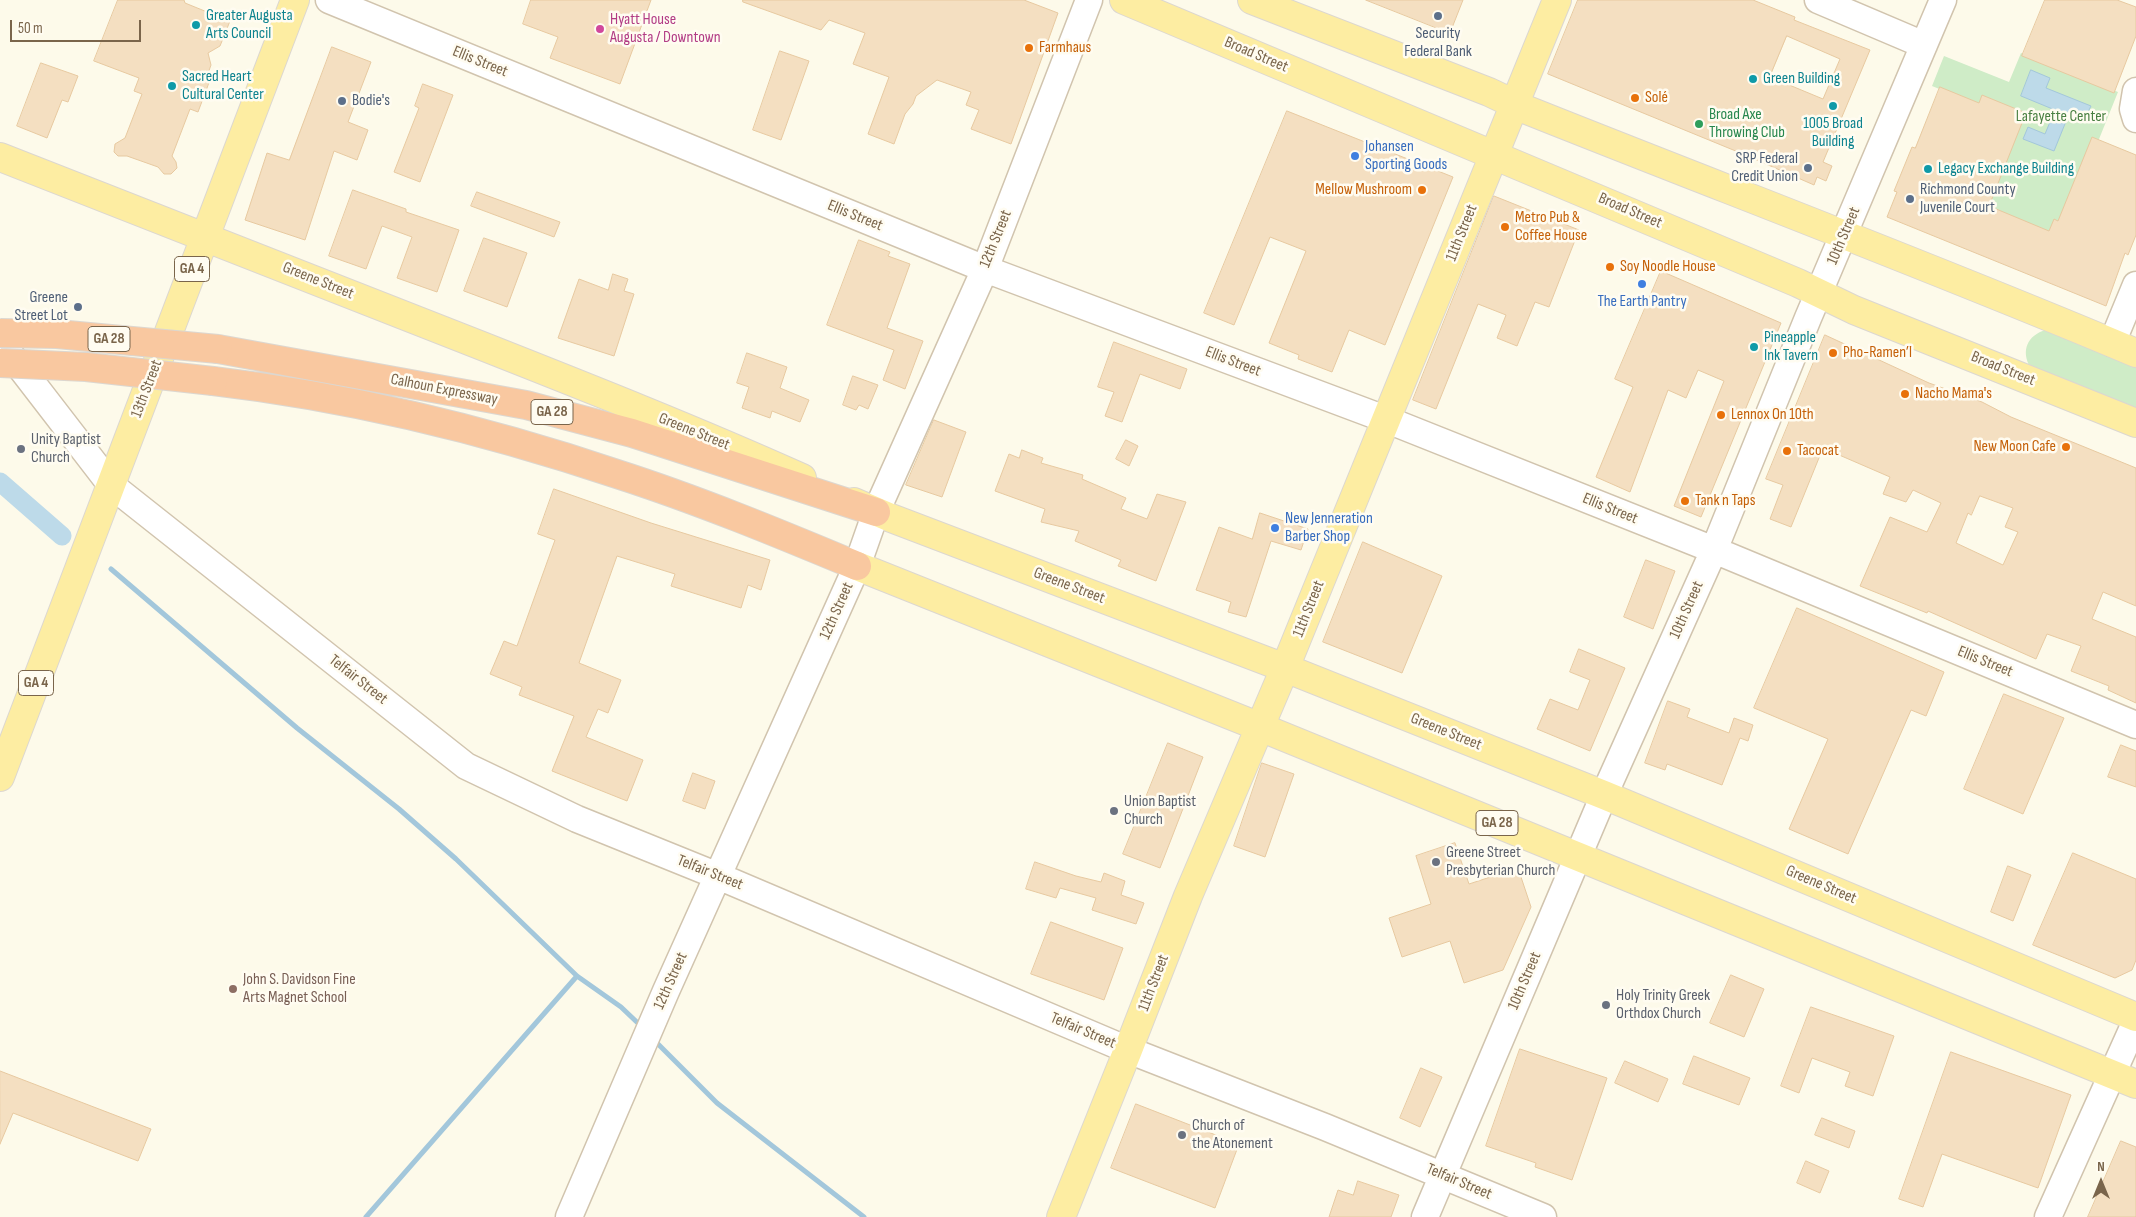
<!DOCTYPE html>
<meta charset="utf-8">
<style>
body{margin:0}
#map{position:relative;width:2136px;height:1217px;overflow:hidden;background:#fdfaea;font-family:"Sofia Sans Condensed",sans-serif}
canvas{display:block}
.north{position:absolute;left:2076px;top:1157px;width:50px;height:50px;-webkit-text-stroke:4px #fffcf1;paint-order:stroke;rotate:0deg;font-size:14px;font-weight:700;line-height:20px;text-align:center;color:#7a654b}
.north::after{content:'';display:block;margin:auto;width:18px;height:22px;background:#7a654b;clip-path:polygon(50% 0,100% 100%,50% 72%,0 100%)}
.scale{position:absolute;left:10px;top:20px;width:131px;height:22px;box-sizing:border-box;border:2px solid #7a654b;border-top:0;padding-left:6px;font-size:15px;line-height:18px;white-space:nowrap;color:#7a654b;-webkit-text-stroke:4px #fffcf1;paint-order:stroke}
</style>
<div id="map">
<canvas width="2136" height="1217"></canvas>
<div class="north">N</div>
<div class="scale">50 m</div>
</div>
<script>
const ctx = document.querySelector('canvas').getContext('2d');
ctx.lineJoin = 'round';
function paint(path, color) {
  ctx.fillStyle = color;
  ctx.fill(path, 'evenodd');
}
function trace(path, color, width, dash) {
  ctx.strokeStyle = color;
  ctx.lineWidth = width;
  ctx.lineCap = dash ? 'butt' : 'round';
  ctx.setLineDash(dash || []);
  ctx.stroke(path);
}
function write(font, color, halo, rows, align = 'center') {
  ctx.font = font + ' "Sofia Sans Condensed",sans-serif';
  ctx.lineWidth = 5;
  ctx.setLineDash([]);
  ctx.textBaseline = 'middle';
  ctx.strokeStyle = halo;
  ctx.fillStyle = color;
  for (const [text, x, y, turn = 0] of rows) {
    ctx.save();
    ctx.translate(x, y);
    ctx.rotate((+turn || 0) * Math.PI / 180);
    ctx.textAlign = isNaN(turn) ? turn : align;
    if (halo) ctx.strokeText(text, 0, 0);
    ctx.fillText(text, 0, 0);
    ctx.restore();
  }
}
paint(new Path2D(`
 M2021 53 2118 92 2043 278 1979 216 2018 121 1932 86 1944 56 2009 82Z
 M2046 330 2136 365V414L2030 367C2021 351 2027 335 2046 330Z`), '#cfecc7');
const water = new Path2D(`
 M2031 70 2050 78 2046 88 2091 106 2087 114 2071 109 2054 151 2023 139 2028 127 2045 134 2055 110 2021 96Z`);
paint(water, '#bddae9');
trace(water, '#a3c7db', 1);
trace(new Path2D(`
 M111 569 297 728 399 809 456 859 577 976 621 1007 642 1027
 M653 1039 717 1103 864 1217
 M366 1217 577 976`), '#a3c7db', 5);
trace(new Path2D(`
 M0 482 62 536`), '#bddae9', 19);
const building = new Path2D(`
 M118 0H184L185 3 217 16 222 13 228 15 230 21 220 46 208 53 211 65 206 79 210 80 198 112 190 109 172 156 176 162 177 168 171 174H164L158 167 127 156H118L114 152 115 144 125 138 142 94 134 91 139 78 94 61Z
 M531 0H651L620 84 550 58 558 37 523 24Z
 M743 0H1024L1058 13 1011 144 971 129 979 110 966 105 971 92 937 80 916 96 913 104 905 114 894 144 868 134 889 77 853 64 865 33 829 20 821 30 743 2Z
 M1366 0H1463L1450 33Z
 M1578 0H1753L1795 17 1794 20 1870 50 1823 162 1832 166 1826 181 1817 177 1814 185 1743 154 1548 74ZM1787 36 1840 59 1823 99 1770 77Z
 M2045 0H2117L2136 7V36L2114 93 2022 56Z
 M332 47 371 62 348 122 368 130 357 160 334 151 305 240 245 220 267 153 289 160Z
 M780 51 809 61 781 140 753 130Z
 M41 63 78 76 68 102 62 100 47 138 17 126Z
 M423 84 453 95 420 182 394 172 419 108 415 106Z
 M1940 87 1979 103 1982 95 2026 113 1989 206 2049 231 2054 219 2058 221 2092 137 2136 155V235L2128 255 2125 253 2106 306 1887 217 1897 192 1894 191 1912 147 1915 148Z
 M1287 111 1453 177 1385 345 1349 330 1332 372 1298 359 1299 355 1269 343 1306 251 1270 237 1234 325 1204 313Z
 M353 190 406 209V212L459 230 437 292 397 278 412 237 382 226 366 269 329 256Z
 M477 192 560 222 554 237 471 206Z
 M1494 196 1579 230 1549 307 1535 302 1517 346 1497 338 1506 315 1478 304 1436 409 1413 400Z
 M484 238 527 253 507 307 464 291Z
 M859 240 890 252 888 256 910 264 887 328 923 341 905 389 883 380 894 350 827 325Z
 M1661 271 1781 323 1701 517 1674 506 1724 381 1698 370 1686 398 1668 390 1630 492 1596 477 1633 387 1615 379Z
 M613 274 628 279 624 291 634 294 614 356 558 338 579 279 608 290Z
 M1825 335 1929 383 1982 402 2011 417 2136 468V606L2103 592 2092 619 2136 637V703L2108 690 2109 686 2071 671 2081 646 2047 634 2036 659 1928 611 1927 613 1860 586 1890 517 1927 532 1941 503 1913 490 1906 502 1883 494 1890 477 1823 448 1791 527 1770 519 1783 485 1766 479ZM1980 496 2013 508 2005 527 2018 532 2003 565 1956 543 1968 513 1971 515Z
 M1114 342 1187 369 1180 389 1140 374 1122 422 1105 416 1114 392 1098 387Z
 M747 353 787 367 780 388 809 400 800 422 772 411 770 418 742 408 749 387 737 383Z
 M853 376 878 385 868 409 859 405 856 410 843 405Z
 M934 420 966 432 942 497 906 485Z
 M1126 440 1138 446 1129 466 1116 459Z
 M1022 450 1043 458 1041 463 1083 475 1082 479 1126 498 1121 509 1147 519 1157 494 1186 502 1156 581 1118 566 1121 560 1075 541 1079 531 1041 522 1045 509 995 491 1009 454 1019 458Z
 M554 489 651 523 770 560 761 590 748 585 741 608 671 586 675 574 617 556 579 663 621 680 608 713 598 709 586 737 643 760 627 801 552 771 574 716 519 695 522 687 490 674 504 641 517 646 555 540 538 534Z
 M1260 513 1308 529 1301 550 1271 541 1246 617 1228 612 1231 602 1196 590 1219 527 1252 539Z
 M1363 542 1442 576 1402 673 1323 642Z
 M1646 560 1675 571 1653 629 1624 617Z
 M1797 608 1944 672 1926 716 1911 710 1848 854 1789 829 1828 739 1754 708Z
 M1579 649 1625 668 1590 751 1537 729 1550 699 1578 710 1590 680 1570 672Z
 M2004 694 2064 718 2023 814 1964 789Z
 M1668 701 1690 709 1687 717 1729 733 1734 718 1753 725 1748 741 1740 738 1722 785 1667 764 1665 770 1645 763Z
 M1168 743 1203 757 1160 868 1123 854Z
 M2121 745 2136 751V787L2108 777Z
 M1262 763 1294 774 1265 857 1234 846Z
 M693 773 715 781 705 809 683 801Z
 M1455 843 1469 884 1518 868 1531 907 1503 970 1464 983 1450 941 1402 957 1389 918 1431 904 1416 856Z
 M2073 853 2136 879V960L2132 970 2115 978 2033 945Z
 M1035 862 1076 876 1101 882 1104 873 1125 881 1121 895 1144 903 1136 924 1092 910 1096 898 1060 888 1056 898 1026 889Z
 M2008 866 2031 875 2013 921 1991 912Z
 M1051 922 1123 948 1104 1000 1031 974Z
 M1731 975 1764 989 1744 1037 1710 1023Z
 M1811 1007 1894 1036 1873 1096 1845 1086 1850 1072 1812 1058 1799 1093 1781 1086Z
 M1520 1049 1607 1078 1572 1180 1535 1167 1536 1163 1486 1146Z
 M1951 1052 2071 1095 2038 1188 1942 1154 1923 1207 1899 1199Z
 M1694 1056 1750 1078 1739 1105 1683 1084Z
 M1625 1061 1668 1079 1658 1102 1615 1083Z
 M1421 1068 1442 1077 1420 1127 1400 1118Z
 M0 1071 151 1129 138 1161 13 1113 0 1144Z
 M1136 1104 1239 1144 1215 1208 1111 1168Z
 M1822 1118 1855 1131 1849 1148 1815 1135Z
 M2121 1141 2136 1147V1217H2088Z
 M1806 1161 1829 1171 1820 1193 1797 1183Z
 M1358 1181 1399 1195 1391 1217H1329L1338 1190 1353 1195Z`);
paint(building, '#f4dfc1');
trace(building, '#e7c9a0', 1);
const minor = new Path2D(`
 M329 0 985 269 1385 419 1714 550 2136 725
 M1818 0 1924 45
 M2136 91 2133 109 2136 119
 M0 341 111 485 466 766 577 819 718 876 1128 1050 1325 1127 1543 1217
 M2112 343 2136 285
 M569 1217 666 991 857 566 876 512 985 269 1089 0
 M1425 1217 1604 795 1714 550 1808 318 1943 0
 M2048 1217 2136 1021`);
const major = new Path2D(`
 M1124 0 1798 283 1854 310 2136 423
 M1252 0 1489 92 1527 110C1730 191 1935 268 2136 353
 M0 157C159 219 318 281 477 344 586 387 695 430 802 478
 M854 502 891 518 1285 668 1604 795 2136 1017
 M857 566 1260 727 2136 1084
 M0 777 295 0
 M1061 1217 1128 1050 1188 896 1285 668 1557 0`);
const highway = new Path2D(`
 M218 349 526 405 632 433 876 512
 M213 381C351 397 486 430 617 474 698 500 778 533 857 566`);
trace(minor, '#d1c4ae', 29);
trace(major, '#dcd7d0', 30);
trace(highway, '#dcd7d0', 30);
trace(minor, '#fff', 26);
trace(major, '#fdeda2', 28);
trace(highway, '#f9c8a0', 28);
const highwayBridge = new Path2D(`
 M0 333 57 334 218 349
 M0 363 86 367 213 381`);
trace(highwayBridge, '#dcd7d0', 30, []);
trace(highwayBridge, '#f9c8a0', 28);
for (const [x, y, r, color] of [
 [1438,16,5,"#5c6f8a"],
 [196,25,5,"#0f9aa8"],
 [600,29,5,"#d1479c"],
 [1029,48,5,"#e8710a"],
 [1753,79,5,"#0f9aa8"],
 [172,86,5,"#0f9aa8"],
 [1635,98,5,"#e8710a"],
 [342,101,5,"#5c6f8a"],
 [1833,106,5,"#0f9aa8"],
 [1699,124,5,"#2e9e5b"],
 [1355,156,5,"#3f7fe0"],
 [1808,168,5,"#5c6f8a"],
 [1928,169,5,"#0f9aa8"],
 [1422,190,5,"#e8710a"],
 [1910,199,5,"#5c6f8a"],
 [1505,227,5,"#e8710a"],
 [1610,267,5,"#e8710a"],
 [1642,284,5,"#3f7fe0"],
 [78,307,5,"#5c6f8a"],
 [1754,347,5,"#0f9aa8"],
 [1833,353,5,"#e8710a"],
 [1905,394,5,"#e8710a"],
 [1721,415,5,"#e8710a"],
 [2066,447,5,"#e8710a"],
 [21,449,5,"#6b7280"],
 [1787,451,5,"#e8710a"],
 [1685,501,5,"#e8710a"],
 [1275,528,5,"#3f7fe0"],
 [1114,811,5,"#6b7280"],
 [1436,862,5,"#6b7280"],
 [233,989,5,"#8d6e63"],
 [1606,1005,5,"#6b7280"],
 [1182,1135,5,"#6b7280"]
]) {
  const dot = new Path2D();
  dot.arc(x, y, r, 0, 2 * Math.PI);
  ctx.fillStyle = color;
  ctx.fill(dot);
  trace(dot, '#fffcf1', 2);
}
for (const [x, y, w] of [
 [192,269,35],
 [109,339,42],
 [552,412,42],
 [36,683,35],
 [1497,823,42]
]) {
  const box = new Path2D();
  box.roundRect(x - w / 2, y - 12.5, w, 25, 4);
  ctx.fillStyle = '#fffcf1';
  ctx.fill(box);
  trace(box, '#7a654b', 1);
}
write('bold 15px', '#7a654b', null, [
 ["GA 4",192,269],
 ["GA 28",109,339],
 ["GA 28",552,412],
 ["GA 4",36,683],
 ["GA 28",1497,823]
]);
write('16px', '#0d838f', '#fffcf1', [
 ["Greater Augusta",206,16],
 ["Arts Council",206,34],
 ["Sacred Heart",182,77],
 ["Cultural Center",182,95],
 ["Green Building",1763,79],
 ["1005 Broad",1833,124,"center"],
 ["Building",1833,142,"center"],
 ["Legacy Exchange Building",1938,169],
 ["Pineapple",1764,338],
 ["Ink Tavern",1764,356]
], 'left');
write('16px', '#b23c85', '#fffcf1', [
 ["Hyatt House",610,20],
 ["Augusta / Downtown",610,38]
], 'left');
write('16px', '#4e5e75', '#fffcf1', [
 ["Security",1438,34,"center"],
 ["Federal Bank",1438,52,"center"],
 ["Bodie's",352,101],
 ["SRP Federal",1798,159,"right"],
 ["Credit Union",1798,177,"right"],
 ["Richmond County",1920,190],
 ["Juvenile Court",1920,208],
 ["Greene",68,298,"right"],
 ["Street Lot",68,316,"right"]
], 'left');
write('16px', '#c56008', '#fffcf1', [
 ["Farmhaus",1039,48],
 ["Solé",1645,98],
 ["Mellow Mushroom",1412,190,"right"],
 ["Metro Pub &",1515,218],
 ["Coffee House",1515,236],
 ["Soy Noodle House",1620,267],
 ["Pho-Ramen’l",1843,353],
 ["Nacho Mama's",1915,394],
 ["Lennox On 10th",1731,415],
 ["New Moon Cafe",2056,447,"right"],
 ["Tacocat",1797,451],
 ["Tank n Taps",1695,501]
], 'left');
write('16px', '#7a654b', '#fffcf1', [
 ["Broad Street",1256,55,23],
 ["Ellis Street",480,62,22],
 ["Broad Street",1630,211,23],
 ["Ellis Street",855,216,22],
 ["11th Street",1462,233,-68],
 ["10th Street",1844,236,-67],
 ["12th Street",996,239,-68],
 ["Greene Street",318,281,22],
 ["Ellis Street",1233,362,21],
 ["Broad Street",2003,369,22],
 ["13th Street",147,389,-69],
 ["Calhoun Expressway",444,390,11],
 ["Greene Street",694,432,22],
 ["Ellis Street",1610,509,22],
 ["Greene Street",1069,586,21],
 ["11th Street",1309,609,-68],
 ["10th Street",1687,610,-66],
 ["12th Street",837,611,-66],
 ["Ellis Street",1985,662,22],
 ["Telfair Street",358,680,38],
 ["Greene Street",1446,732,22],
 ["Telfair Street",710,873,22],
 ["Greene Street",1821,885,23],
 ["12th Street",671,981,-66],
 ["10th Street",1525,981,-67],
 ["11th Street",1154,983,-69],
 ["Telfair Street",1083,1031,23],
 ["Telfair Street",1459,1182,23]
]);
write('16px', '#27864d', '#fffcf1', [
 ["Broad Axe",1709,115],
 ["Throwing Club",1709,133]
], 'left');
write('16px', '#498042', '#fffcf1', [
 ["Lafayette Center",2061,117]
]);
write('16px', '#366cbe', '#fffcf1', [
 ["Johansen",1365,147],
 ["Sporting Goods",1365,165],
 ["The Earth Pantry",1642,302,"center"],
 ["New Jenneration",1285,519],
 ["Barber Shop",1285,537]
], 'left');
write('16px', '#5b616d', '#fffcf1', [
 ["Unity Baptist",31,440],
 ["Church",31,458],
 ["Union Baptist",1124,802],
 ["Church",1124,820],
 ["Greene Street",1446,853],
 ["Presbyterian Church",1446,871],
 ["Holy Trinity Greek",1616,996],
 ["Orthdox Church",1616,1014],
 ["Church of",1192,1126],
 ["the Atonement",1192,1144]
], 'left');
write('16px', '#785e54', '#fffcf1', [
 ["John S. Davidson Fine",243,980],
 ["Arts Magnet School",243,998]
], 'left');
</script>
